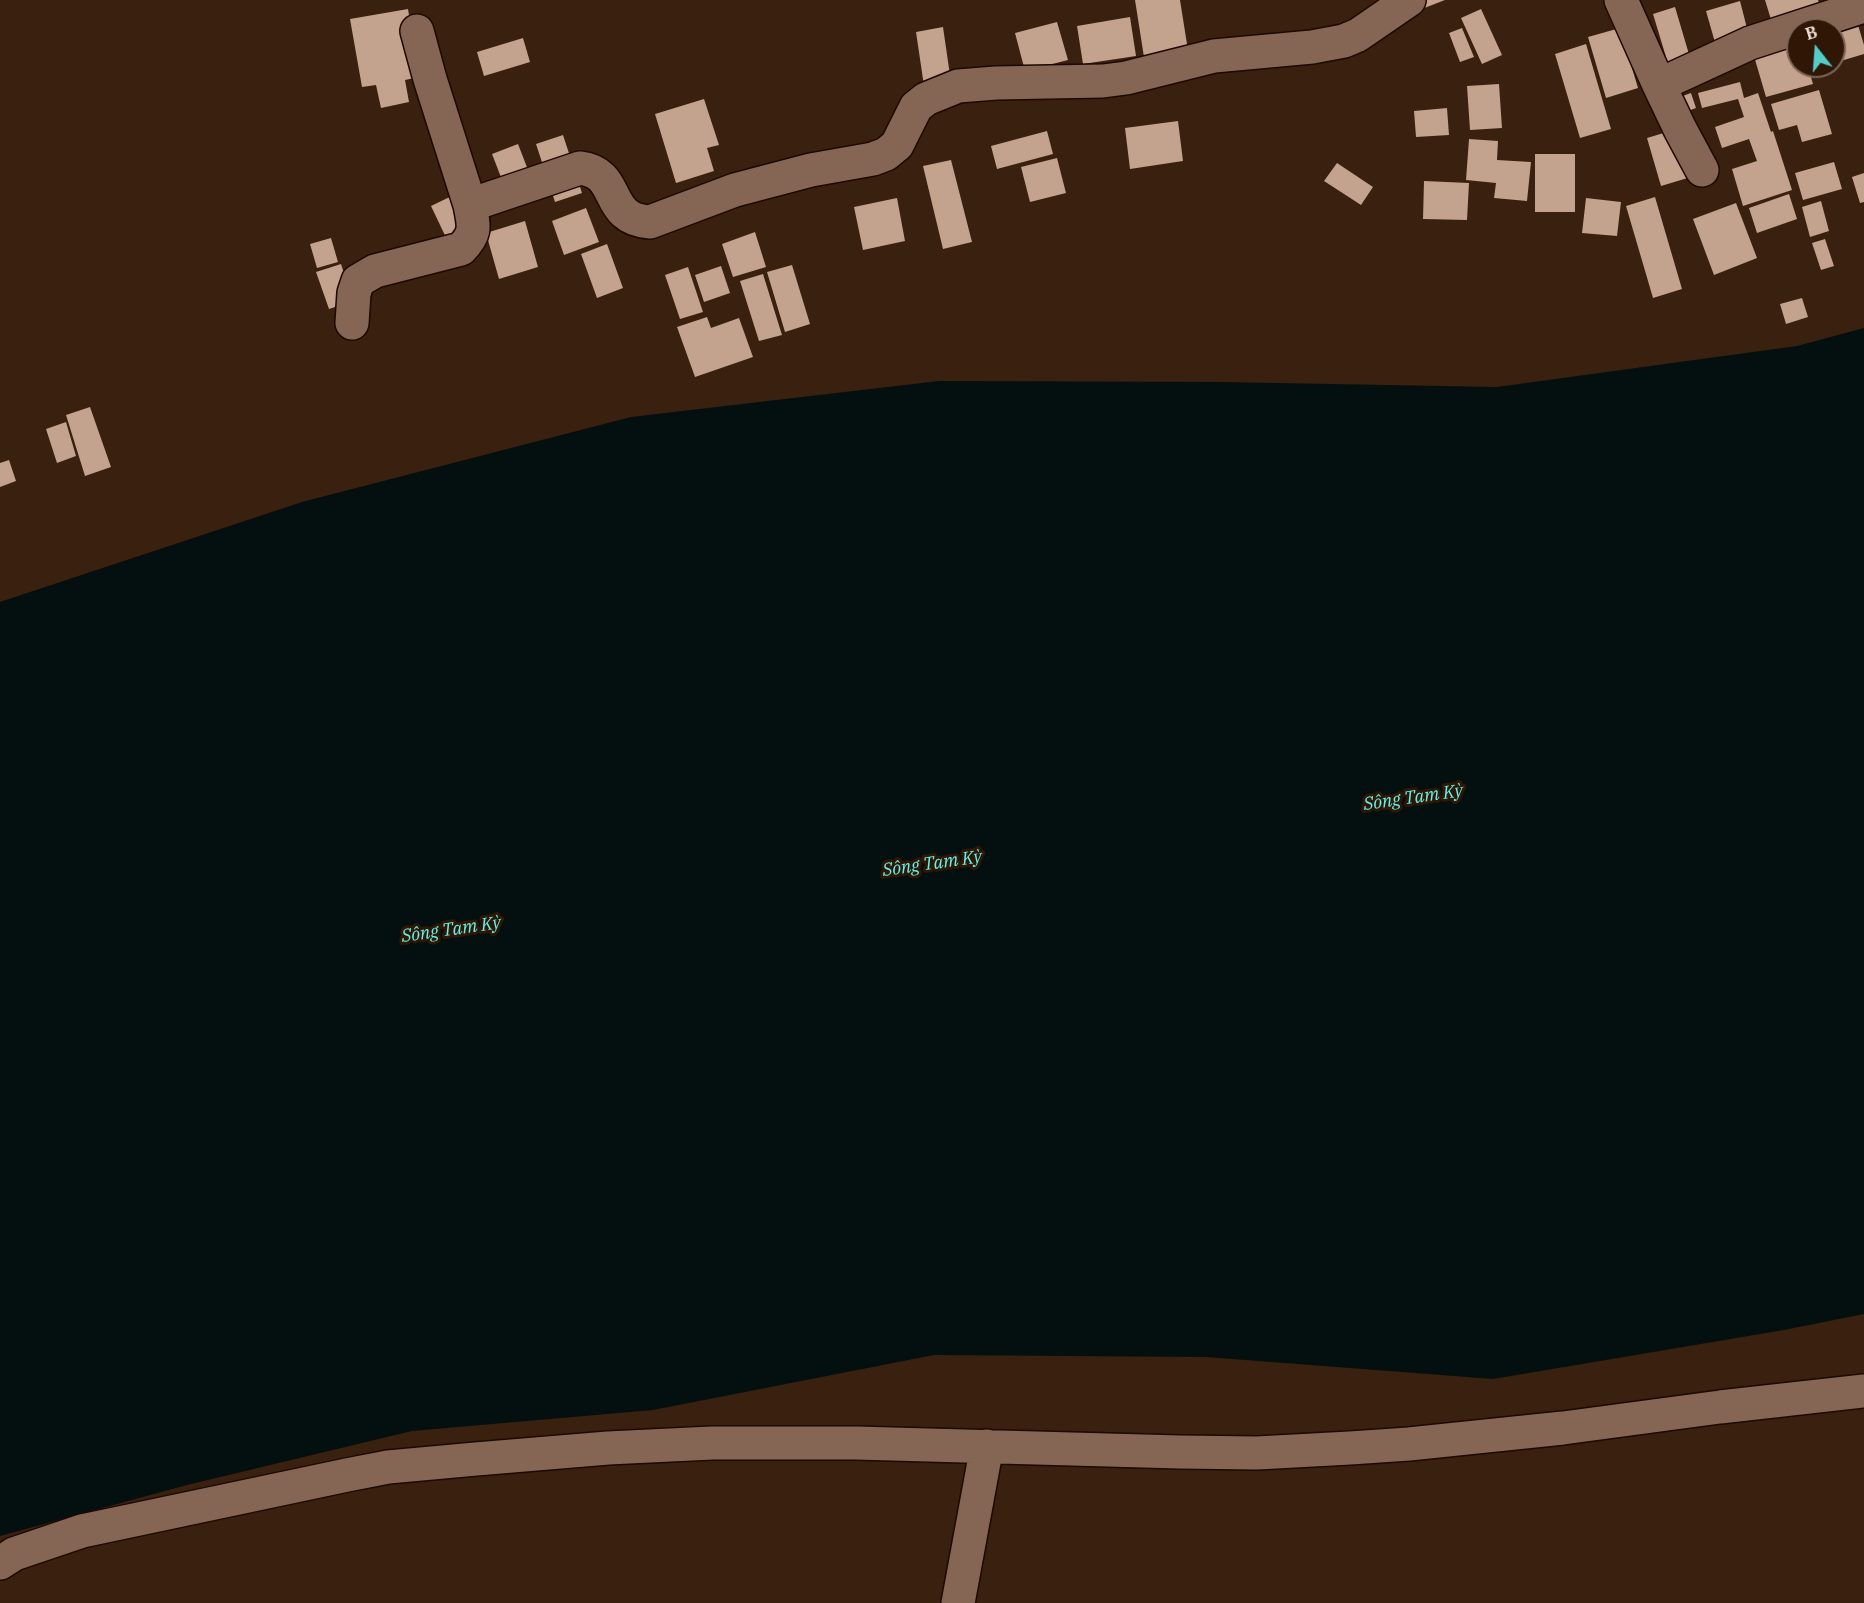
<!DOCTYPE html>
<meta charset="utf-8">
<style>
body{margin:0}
#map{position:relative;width:1864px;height:1603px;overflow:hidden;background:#39200f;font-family:"IBM Plex Serif",serif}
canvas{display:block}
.north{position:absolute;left:1786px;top:18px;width:60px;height:60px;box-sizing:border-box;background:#2f1605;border:2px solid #7c6657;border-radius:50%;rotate:343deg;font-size:16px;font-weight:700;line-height:24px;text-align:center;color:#efddd3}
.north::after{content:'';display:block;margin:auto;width:21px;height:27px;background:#53cdc9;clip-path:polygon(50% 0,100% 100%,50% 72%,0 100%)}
</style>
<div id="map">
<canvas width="1864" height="1603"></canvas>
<div class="north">B</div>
</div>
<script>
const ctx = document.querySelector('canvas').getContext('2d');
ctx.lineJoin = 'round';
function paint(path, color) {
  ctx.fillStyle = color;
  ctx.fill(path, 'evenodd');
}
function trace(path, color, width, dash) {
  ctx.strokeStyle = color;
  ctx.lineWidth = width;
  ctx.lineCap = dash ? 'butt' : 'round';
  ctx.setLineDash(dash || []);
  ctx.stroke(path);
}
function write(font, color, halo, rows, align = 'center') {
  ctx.font = font + ' "IBM Plex Serif",serif';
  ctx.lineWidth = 6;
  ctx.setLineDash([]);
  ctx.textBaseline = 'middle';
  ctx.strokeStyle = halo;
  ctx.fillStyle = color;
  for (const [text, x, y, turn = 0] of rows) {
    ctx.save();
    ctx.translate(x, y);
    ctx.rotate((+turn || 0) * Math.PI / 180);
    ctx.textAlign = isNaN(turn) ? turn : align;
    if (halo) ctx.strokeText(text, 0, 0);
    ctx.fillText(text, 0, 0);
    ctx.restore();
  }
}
paint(new Path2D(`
 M1864 328V1314L1784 1330 1493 1379 1206 1357 934 1355 653 1410 412 1431 187 1485 0 1536V602L302 502 631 417 939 381 1221 382 1497 387 1797 346Z`), '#04100f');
paint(new Path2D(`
 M1135 0H1180L1190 63 1146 70Z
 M1409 0H1445L1414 12Z
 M1765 0H1818L1822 11 1773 26Z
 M1740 1 1749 36 1716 46 1706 11Z
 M1675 7 1691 61 1669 67 1653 14Z
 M408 9 419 77 405 80 409 102 381 108 376 85 362 87 350 19Z
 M1481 9 1502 55 1482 64 1461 18Z
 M1855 15 1864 45V54L1834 63V30Z
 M1130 17 1136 56 1083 64 1077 26Z
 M1057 22 1068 60 1025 71 1015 33Z
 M943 27 951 82 924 86 916 32Z
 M1462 28 1474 57 1460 62 1449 33Z
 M1620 28 1638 88 1606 98 1588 37Z
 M1798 32V66L1822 67 1809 70 1813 84 1766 97 1751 46Z
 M523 38 530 62 484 76 477 52Z
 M1586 44 1611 129 1580 138 1555 54Z
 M1740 82 1744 98 1758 93 1771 132 1773 131 1792 190 1743 206 1732 169 1757 161 1749 139 1722 148 1715 127 1744 117 1738 99 1702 108 1698 93Z
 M1499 84 1502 128 1470 130 1467 86Z
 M1819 90 1832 134 1802 142 1797 125 1779 130 1771 104Z
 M1691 93 1696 108 1682 113 1677 98Z
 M704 99 719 145 707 148 714 171 676 183 655 114Z
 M1447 108 1449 135 1416 137 1414 111Z
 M1178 121 1183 161 1130 169 1125 128Z
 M1677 129 1691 177 1661 186 1647 138Z
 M1047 131 1053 154 997 169 991 146Z
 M563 135 582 193 555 202 536 144Z
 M1469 139 1498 141 1497 160 1531 162 1527 201 1494 198 1496 183 1466 180Z
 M518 144 535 188 509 198 492 154Z
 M1535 154H1575V212H1535Z
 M1057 158 1066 193 1030 202 1021 167Z
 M951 160 972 242 943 249 923 166Z
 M1834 162 1842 189 1803 200 1795 173Z
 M1337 163 1373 187 1361 205 1324 181Z
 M1864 173V202L1860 203 1852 177Z
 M1424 181 1469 183 1467 220 1423 219Z
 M458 193 476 233 450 246 431 206Z
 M1789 194 1797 219 1757 233 1749 208Z
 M1655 197 1682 289 1653 298 1626 206Z
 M897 198 905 241 863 250 854 207Z
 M1586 198 1621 202 1617 236 1582 233Z
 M1821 201 1829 231 1810 237 1802 207Z
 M1736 203 1757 258 1714 275 1693 219Z
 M586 208 599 242 564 255 552 221Z
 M525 221 538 267 499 279 486 233Z
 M755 232 766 267 733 277 722 244Z
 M331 238 338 262 317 268 310 244Z
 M1825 239 1834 266 1821 270 1812 243Z
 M607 244 623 288 597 298 581 254Z
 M341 264 353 301 329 309 316 272Z
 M792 265 810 324 785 332 767 272Z
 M721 266 730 293 704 302 695 275Z
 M688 267 703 312 680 319 665 275Z
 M763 274 782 335 759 341 740 281Z
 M1802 298 1808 317 1786 324 1780 304Z
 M707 317 711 328 739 318 753 357 695 377 677 327Z
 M90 407 111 467 85 476 66 415Z
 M66 422 76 456 57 463 46 429Z
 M9 460 16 481 0 487V463Z`), '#c3a28e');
const minor = new Path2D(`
 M1621 0 1659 85 1750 43 1864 6
 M1659 85 1680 129 1702 170
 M470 205 580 168C623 173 602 219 650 222L735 190 811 170 873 159 886 154 897 145 916 107 926 99 958 86 996 83 1103 81 1126 78 1214 56 1312 47 1344 41 1358 35 1409 0
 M352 323 354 293 358 281 375 271 461 249C477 233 474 226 470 205L430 79 417 31
 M0 1563 14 1554 82 1531 347 1475 388 1467 476 1459 608 1448 712 1443H856L1180 1452 1257 1453 1350 1448 1409 1444 1563 1428 1720 1407 1864 1391
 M958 1603 987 1446`);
trace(minor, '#1f0800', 36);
trace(minor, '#856654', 33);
write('italic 18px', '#60f3ee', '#2f1605', [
 ["Sông Tam Kỳ",1413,798,-8],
 ["Sông Tam Kỳ",932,864,-8],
 ["Sông Tam Kỳ",451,930,-8]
]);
</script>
